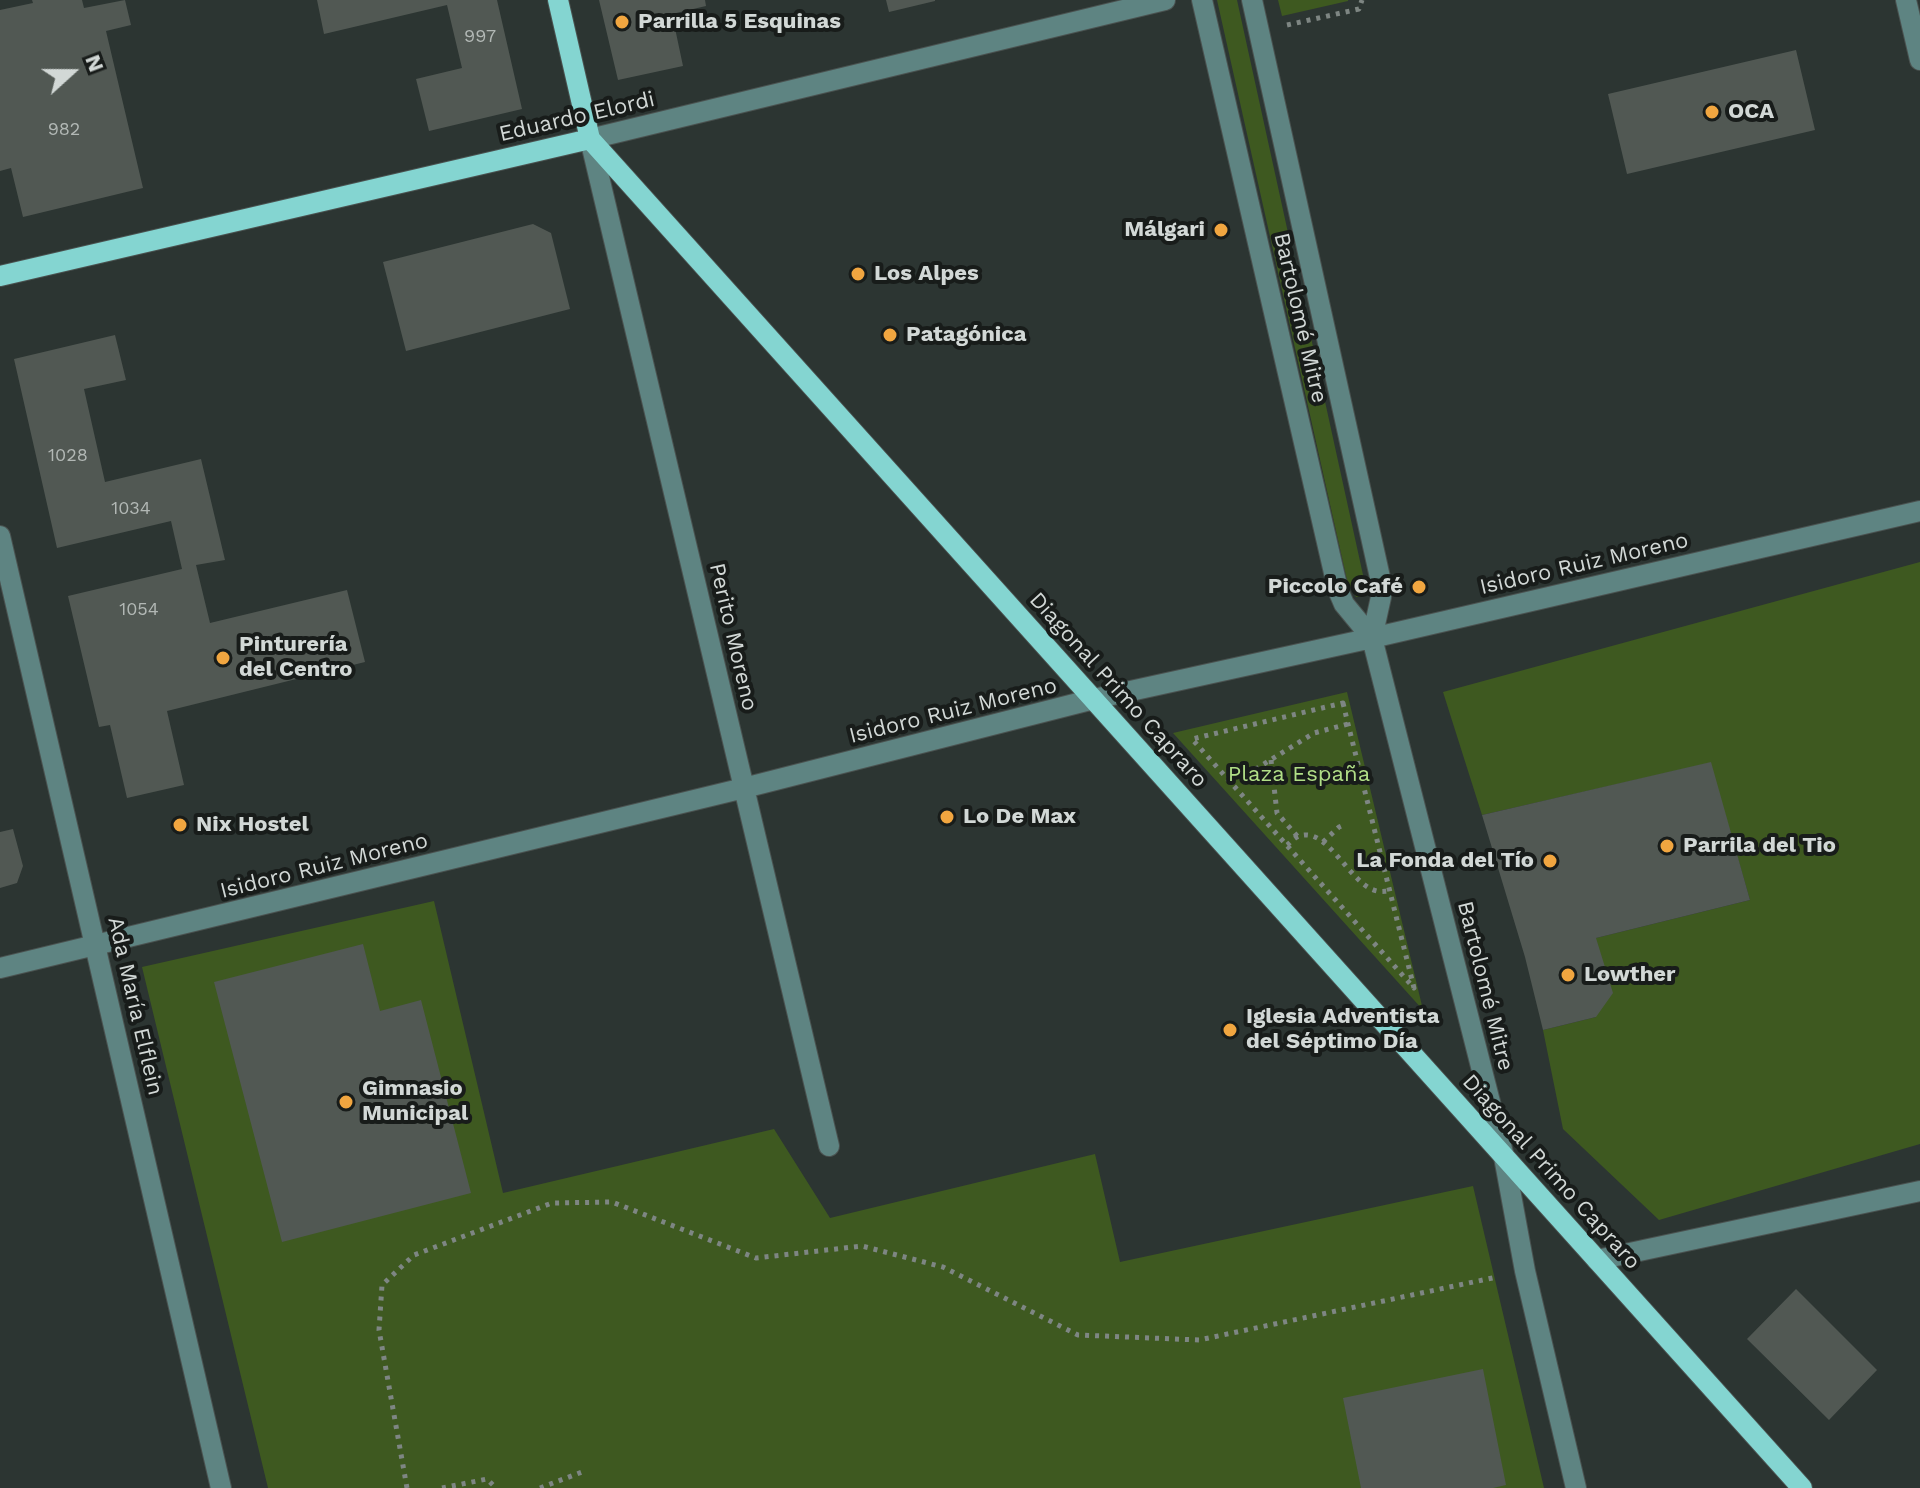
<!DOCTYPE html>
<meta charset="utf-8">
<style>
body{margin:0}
#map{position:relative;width:1920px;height:1488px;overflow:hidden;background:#2c3532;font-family:"Work Sans",sans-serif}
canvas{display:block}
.north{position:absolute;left:32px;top:32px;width:80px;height:80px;-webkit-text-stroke:6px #181c1a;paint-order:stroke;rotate:69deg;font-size:22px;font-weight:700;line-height:32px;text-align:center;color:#d2d8d6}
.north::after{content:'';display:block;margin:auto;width:28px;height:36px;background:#d2d8d6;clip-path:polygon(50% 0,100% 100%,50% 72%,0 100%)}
</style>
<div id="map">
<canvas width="1920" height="1488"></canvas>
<div class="north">N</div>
</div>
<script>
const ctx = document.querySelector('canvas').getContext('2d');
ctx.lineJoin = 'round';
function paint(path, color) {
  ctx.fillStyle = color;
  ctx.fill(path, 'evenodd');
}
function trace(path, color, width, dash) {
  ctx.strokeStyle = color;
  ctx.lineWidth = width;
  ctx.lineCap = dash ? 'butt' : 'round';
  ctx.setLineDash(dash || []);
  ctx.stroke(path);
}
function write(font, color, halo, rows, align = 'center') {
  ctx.font = font + ' "Work Sans",sans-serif';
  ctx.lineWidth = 8;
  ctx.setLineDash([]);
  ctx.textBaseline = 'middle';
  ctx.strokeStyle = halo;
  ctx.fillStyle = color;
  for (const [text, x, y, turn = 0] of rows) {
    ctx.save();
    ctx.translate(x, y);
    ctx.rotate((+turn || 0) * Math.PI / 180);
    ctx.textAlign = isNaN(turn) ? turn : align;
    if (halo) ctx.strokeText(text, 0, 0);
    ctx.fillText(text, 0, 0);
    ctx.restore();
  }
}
paint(new Path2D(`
 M1217 0H1237L1365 584 1364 592 1361 597H1356L1347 580Z
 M1278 0H1348V1L1282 16Z
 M1920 562V1144L1659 1220 1563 1129 1543 1030 1596 1017V938L1750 900 1710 763 1482 815 1443 692Z
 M1347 692 1423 1010 1173 733Z
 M434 901 503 1193 774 1129 830 1218 1095 1154 1120 1262 1473 1186 1544 1488H268L142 967Z`), '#3e5920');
paint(new Path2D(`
 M32 0H82L84 8 125 0 131 25 106 31 143 188 23 217 11 168 0 171V10L33 3Z
 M317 0H497L522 109 429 131 416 79 462 68 447 5 324 34Z
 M599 0H705L706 6 672 14 683 66 618 80Z
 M886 0H935V1L889 12Z
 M1796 50 1815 130 1627 174 1608 94Z
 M533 224 551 233 570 309 406 351 383 262Z
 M115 335 126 380 84 389 105 482 201 459 225 560 196 565 210 623 347 590 365 662 167 711 184 785 127 798 110 725 99 727 68 596 182 569 171 521 57 548 14 359Z
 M1711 762 1750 900 1596 938 1613 993 1596 1017 1543 1030 1525 957 1482 815Z
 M13 829 23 866 17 883 0 888V832Z
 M363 944 380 1011 421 1000 471 1193 282 1242 214 982Z
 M1796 1289 1877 1370 1829 1420 1747 1339Z
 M1483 1369 1506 1485 1493 1488H1361L1343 1398Z`), '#515853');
const minor = new Path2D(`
 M1202 0 1338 590 1344 604 1372 638 1504 1157 1525 1271 1576 1488
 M1252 0 1381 582V597L1372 638
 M1906 0 1920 60
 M0 536 221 1488
 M0 968 744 788 1094 699 1372 638 1920 511
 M829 1146 590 139 1165 0
 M1597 1260 1920 1191`);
const major = new Path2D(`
 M558 0 590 139 1802 1488
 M0 276 590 139`);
trace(minor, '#4a5250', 22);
trace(major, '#4a5250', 22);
trace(new Path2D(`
 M1287 25 1359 9 1362 0
 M1343 703 1348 724 1414 988 1192 739Z
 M1271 760 1277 813 1298 837
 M1227 779 1251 772 1314 733 1348 724
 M1323 842 1339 827 1346 824
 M1287 845C1290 843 1293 839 1297 837 1327 823 1349 885 1377 891 1381 892 1385 891 1390 891
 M407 1488 379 1330 382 1285 414 1255 552 1203 612 1202 756 1258 862 1246 943 1267 1078 1335 1199 1340 1497 1277
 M442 1488 487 1479 496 1488
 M540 1488 582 1472`), '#7e8683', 5, [4, 6]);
trace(minor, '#5e8482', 20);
trace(major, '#84d5d1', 20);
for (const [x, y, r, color] of [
 [622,22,8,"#f1a640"],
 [1712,112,8,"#f1a640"],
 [1221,230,8,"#f1a640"],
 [858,274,8,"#f1a640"],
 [890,335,8,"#f1a640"],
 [1419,587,8,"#f1a640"],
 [223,658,8,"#f1a640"],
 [947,817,8,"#f1a640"],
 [180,825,8,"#f1a640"],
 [1667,846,8,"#f1a640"],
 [1550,861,8,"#f1a640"],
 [1568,975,8,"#f1a640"],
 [1230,1030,8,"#f1a640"],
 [346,1102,8,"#f1a640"]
]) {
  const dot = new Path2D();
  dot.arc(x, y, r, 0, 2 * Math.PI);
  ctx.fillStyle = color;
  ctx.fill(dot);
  trace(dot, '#181c1a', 3);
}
write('18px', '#b2b8b5', null, [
 ["997",480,37],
 ["982",64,130],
 ["1028",68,456],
 ["1034",131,509],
 ["1054",139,610]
]);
write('bold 22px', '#d2d8d6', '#181c1a', [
 ["Parrilla 5 Esquinas",638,22],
 ["OCA",1728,112],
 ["Málgari",1205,230,"right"],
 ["Los Alpes",874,274],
 ["Patagónica",906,335],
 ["Piccolo Café",1403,587,"right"],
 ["Pinturería",239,645],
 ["del Centro",239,670],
 ["Lo De Max",963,817],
 ["Nix Hostel",196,825],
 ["Parrila del Tio",1683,846],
 ["La Fonda del Tío",1534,861,"right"],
 ["Lowther",1584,975],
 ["Iglesia Adventista",1246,1017],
 ["del Séptimo Día",1246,1042],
 ["Gimnasio",362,1089],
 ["Municipal",362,1114]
], 'left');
write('22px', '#d2d8d6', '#181c1a', [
 ["Eduardo Elordi",577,117,-13],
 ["Bartolomé Mitre",1300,318,77],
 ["Isidoro Ruiz Moreno",1584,564,-13],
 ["Perito Moreno",733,637,77],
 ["Diagonal Primo Capraro",1118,690,48],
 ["Isidoro Ruiz Moreno",953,711,-14],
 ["Isidoro Ruiz Moreno",324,866,-14],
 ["Bartolomé Mitre",1485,986,76],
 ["Ada María Elflein",135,1006,77],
 ["Diagonal Primo Capraro",1551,1172,48]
]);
write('22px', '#b1df87', '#181c1a', [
 ["Plaza España",1299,775]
]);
</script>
